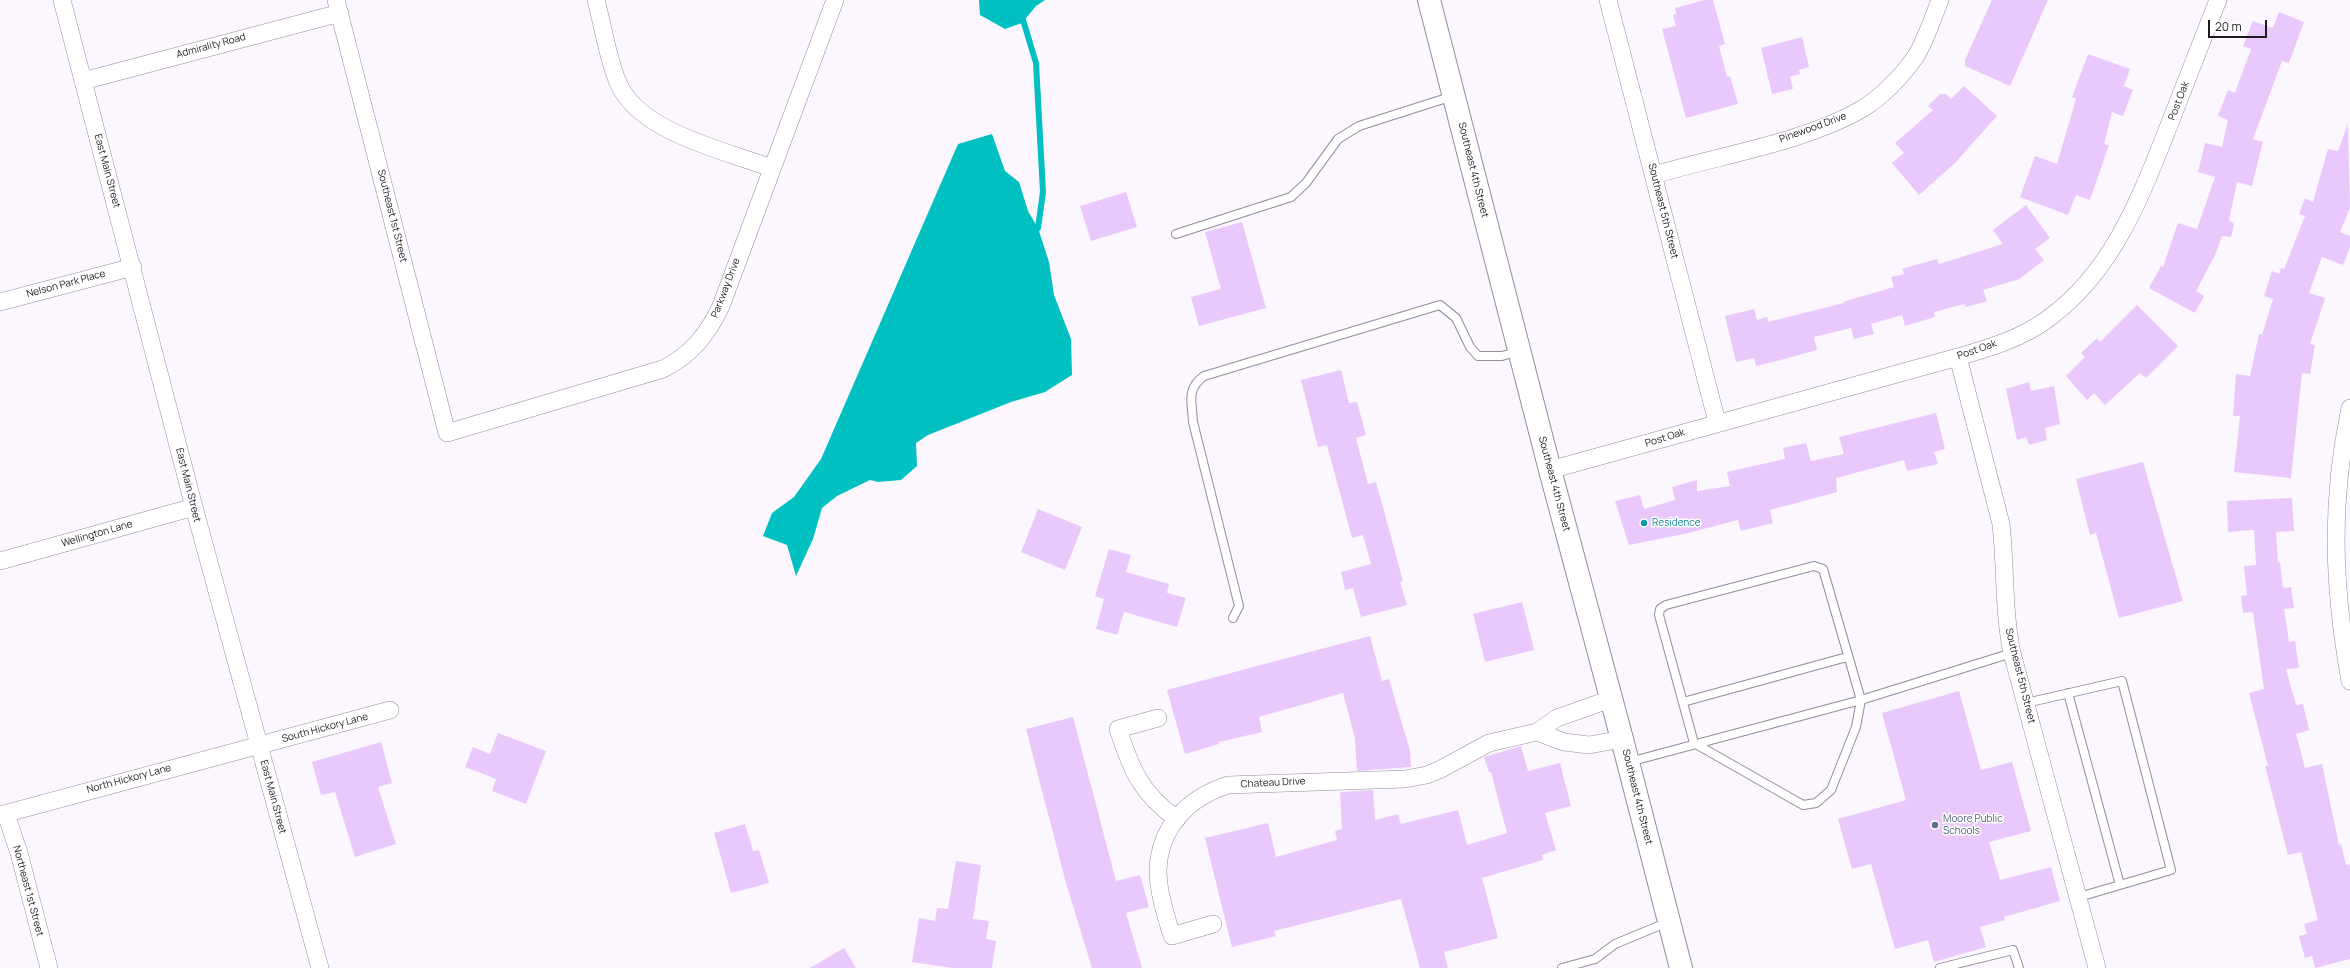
<!DOCTYPE html>
<style>
body{margin:0}
#map{position:relative;width:2350px;height:968px;overflow:hidden;background:#fcf6ff;font-family:Manrope,sans-serif}
canvas{display:block}
.scale{position:absolute;left:2208px;top:20px;width:59px;height:18px;box-sizing:border-box;border:2px solid #1d1a1f;border-top:0;padding-left:5px;font-size:12px;line-height:14px;white-space:nowrap;color:#1d1a1f;-webkit-text-stroke:3px #fff;paint-order:stroke}
</style>
<div id="map">
<canvas width="2350" height="968"></canvas>
<div class="scale">20 m</div>
</div>
<script>
const ctx = document.querySelector('canvas').getContext('2d');
ctx.lineJoin = 'round';
function paint(path, color) {
  ctx.fillStyle = color;
  ctx.fill(path, 'evenodd');
}
function trace(path, color, width, dash) {
  ctx.strokeStyle = color;
  ctx.lineWidth = width;
  ctx.lineCap = dash ? 'butt' : 'round';
  ctx.setLineDash(dash || []);
  ctx.stroke(path);
}
function write(font, color, halo, rows, align = 'center') {
  ctx.font = font + ' Manrope,sans-serif';
  ctx.lineWidth = 3;
  ctx.setLineDash([]);
  ctx.textBaseline = 'middle';
  ctx.strokeStyle = halo;
  ctx.fillStyle = color;
  for (const [text, x, y, turn = 0] of rows) {
    ctx.save();
    ctx.translate(x, y);
    ctx.rotate((+turn || 0) * Math.PI / 180);
    ctx.textAlign = isNaN(turn) ? turn : align;
    if (halo) ctx.strokeText(text, 0, 0);
    ctx.fillText(text, 0, 0);
    ctx.restore();
  }
}
paint(new Path2D(`
 M979 0H1045L1036 6 1022 23 1005 29 980 15Z
 M992 134 1005 171 1019 182 1028 211 1038 228 1049 262 1054 295 1071 339 1072 375 1045 392 1011 402 928 435 916 443 917 466 901 480 878 482 870 480 837 496 822 508 813 539 796 576 787 545 763 536 772 513 794 497 821 459 958 144Z`), '#00c0c1');
trace(new Path2D(`
 M1017 0 1036 63 1043 192 1038 228`), '#00c0c1', 6);
paint(new Path2D(`
 M1705 0H1713L1725 44 1719 46 1727 77 1730 76 1738 104 1686 118 1662 29 1676 26 1673 15 1676 14 1675 8Z
 M1992 0H2048L2010 86 1965 66V60Z
 M2279 12 2304 22 2289 63 2282 61 2253 139 2263 142 2252 186 2237 182 2229 220 2234 224 2231 237 2222 236 2215 255 2196 291 2204 296 2195 313 2149 288 2161 266 2163 267 2178 223 2197 229 2215 177 2198 172 2205 143 2222 147 2228 120 2218 116 2228 90 2235 93 2251 49 2243 46 2253 21 2273 28Z
 M1802 37 1809 67 1799 70 1800 74 1790 77 1793 89 1772 94 1761 48Z
 M2088 54 2130 69 2124 86 2133 90 2123 116 2112 112 2104 144 2109 145 2090 200 2076 195 2068 215 2020 197 2035 156 2057 164 2076 99 2072 97Z
 M1964 86 1997 116 1954 164 1919 195 1892 163 1904 153 1895 143 1933 110 1928 106 1940 94H1946L1951 99Z
 M2348 124 2350 208 2340 232 2350 236V247L2343 265 2322 257 2309 293 2325 298 2310 344 2315 345 2310 374 2302 373 2291 478 2234 472 2240 416H2233L2236 374 2250 376 2259 334 2262 335 2273 299 2264 296 2272 271 2279 274 2281 268 2284 269 2305 216 2299 214 2305 198 2313 202 2328 149 2338 151Z
 M1126 192 1137 227 1091 241 1080 206Z
 M2026 205 2050 238 2035 249 2044 260 2019 279 1983 290 1987 301 1966 307 1964 304 1934 312 1935 317 1905 326 1902 315 1871 324 1874 334 1854 339 1851 328 1814 337 1817 350 1777 361 1756 366 1754 358 1736 362 1725 316 1754 309 1757 320 1767 317 1768 322 1844 303 1843 302 1894 287 1891 277 1904 274 1902 269 1937 259 1939 264 2003 244 1993 230Z
 M1242 222 1266 308 1199 326 1191 297 1221 289 1205 232Z
 M2137 305 2178 346 2146 378 2140 373 2105 405 2094 393 2087 400 2066 376 2085 357 2081 353 2097 338 2100 342Z
 M1341 370 1349 403 1357 402 1366 435 1356 438 1368 484 1376 482 1403 581 1400 582 1407 605 1361 617 1353 588 1345 590 1341 572 1371 564 1363 535 1352 538 1327 445 1318 447 1301 380Z
 M2029 382 2031 391 2054 386 2060 424 2045 428 2047 440 2029 445 2026 437 2017 440 2006 389Z
 M1936 413 1945 449 1934 452 1938 464 1907 471 1904 460 1836 478 1837 492 1770 510 1773 523 1741 531 1738 520 1684 534 1629 545 1615 501 1640 495 1644 509 1675 500 1672 487 1697 480V491L1730 486 1727 472 1785 459 1783 448 1806 443 1811 461 1844 454 1839 437Z
 M2143 462 2183 601 2119 618 2096 533 2090 535 2076 479Z
 M2292 498 2294 531 2276 532 2278 563 2280 562 2283 588 2291 587 2294 608 2284 609 2289 642 2295 641 2299 668 2286 669 2296 705 2303 704 2309 730 2296 734 2305 768 2322 764 2339 845 2341 844 2346 865 2350 864V959L2315 968 2312 956 2305 958 2299 936 2307 934 2304 924 2318 920 2301 852 2288 855 2265 766H2268L2249 693 2264 689 2253 612 2243 613 2241 596 2247 595 2244 566 2256 565 2254 530 2228 532 2227 501Z
 M1038 509 1082 527 1065 570 1021 552Z
 M1109 549 1131 555 1126 572 1169 584 1167 593 1186 598 1177 627 1124 612 1117 635 1096 629 1104 599 1095 596Z
 M1522 602 1534 650 1485 662 1473 614Z
 M1370 636 1382 681 1389 679 1410 751 1411 767 1357 771 1355 738 1343 693 1259 717 1262 732 1219 742V744L1185 754 1167 690Z
 M1959 691 1981 770 2012 762 2031 831 1989 842 2000 880 2051 867 2060 901 2004 917 2005 920 1980 927 1986 947 1934 962 1928 940 1895 949 1871 864 1852 869 1838 819 1906 800 1882 713Z
 M1073 717 1116 881 1140 875 1149 907 1126 913 1142 968H1092L1066 883 1026 729Z
 M498 733 546 751 526 804 492 791 496 779 465 767 473 747 490 754Z
 M381 742 392 783 378 787 396 844 355 857 335 792 321 795 312 762Z
 M1521 746 1528 771 1560 763 1571 806 1545 813 1556 850 1542 855 1543 860 1482 878 1498 938 1444 952 1448 968H1420L1401 899 1274 931 1276 936 1232 947 1205 838 1268 823 1276 857 1337 840 1335 831 1342 829 1340 792 1373 790 1375 820 1398 814 1401 824 1458 810 1467 845 1507 833 1491 772H1489L1484 757Z
 M745 824 753 851 759 850 769 883 731 893 714 833Z
 M956 861 981 865 973 919 989 921 986 939 996 941 992 968H952L912 962 919 918 935 921 937 908 948 909Z
 M844 948 856 968H810Z`), '#e9c9fb');
const lane = new Path2D(`
 M1176 234 1291 197 1306 183 1338 139 1359 126 1453 96
 M1814 566 1823 569 1861 700 1856 727 1831 790 1816 803 1803 805 1694 743 1659 615 1660 609 1666 605Z
 M1233 618 1239 606 1193 422C1192 402 1186 389 1204 376L1440 305 1456 318 1470 347 1478 356H1502L1519 351
 M2068 693 2120 885
 M1683 702 1847 657
 M2026 703 2122 681 2171 870 2079 897
 M1629 762 1861 700 2012 653
 M1562 968 1595 959 1615 944 1668 922
 M1940 968 2013 950 2019 968`);
const street = new Path2D(`
 M62 0 194 507 320 968
 M336 0 447 433 663 369C691 355 708 334 721 306L835 0
 M596 0C603 26 607 55 617 80 636 132 724 150 771 168
 M1608 0 1717 422
 M83 81 340 13
 M1654 175C1720 155 1803 143 1862 109 1882 97 1903 75 1916 56 1926 39 1933 18 1940 0
 M0 302 133 267
 M1958 357 2001 524C2006 567 2003 610 2012 653L2097 968
 M2350 408C2330 503 2333 586 2350 681
 M1550 470 1958 357C1989 348 2023 338 2049 318 2110 273 2137 206 2164 138 2182 92 2200 46 2218 0
 M0 561 194 507
 M1158 718 1118 729C1131 769 1141 794 1177 819
 M1537 732 1564 742 1589 745 1622 739
 M6 814 19 853 49 968
 M0 815 390 710
 M1213 924 1172 936C1166 916 1158 892 1158 870 1160 826 1188 798 1228 785L1405 779 1427 775 1441 769 1489 743 1537 732 1557 718 1611 699`);
const secondary = new Path2D(`
 M1429 0 1550 470 1622 739 1681 968`);
trace(lane, '#948c99', 10);
trace(street, '#948c99', 18);
trace(secondary, '#948c99', 24);
trace(lane, '#fff', 8);
trace(street, '#fff', 17);
trace(secondary, '#fff', 22);
for (const [x, y, r, color] of [
 [1644,523,4,"#0f9aa8"],
 [1935,825,4,"#5c6f8a"]
]) {
  const dot = new Path2D();
  dot.arc(x, y, r, 0, 2 * Math.PI);
  ctx.fillStyle = color;
  ctx.fill(dot);
  trace(dot, '#fff', 1.5);
}
write('10px', '#1d1a1f', '#fff', [
 ["Admirality Road",211,46,-15],
 ["Post Oak",2179,101,-69],
 ["Pinewood Drive",1813,128,-20],
 ["Southeast 4th Street",1473,170,76],
 ["East Main Street",107,171,75],
 ["Southeast 5th Street",1663,211,76],
 ["Southeast 1st Street",392,216,76],
 ["Nelson Park Place",66,284,-15],
 ["Parkway Drive",726,288,-69],
 ["Post Oak",1977,350,-19],
 ["Post Oak",1665,438,-17],
 ["Southeast 4th Street",1554,484,75],
 ["East Main Street",188,485,76],
 ["Wellington Lane",97,534,-16],
 ["Southeast 5th Street",2020,676,76],
 ["South Hickory Lane",325,728,-15],
 ["North Hickory Lane",129,779,-15],
 ["Chateau Drive",1273,783,-3],
 ["East Main Street",273,797,75],
 ["Southeast 4th Street",1637,797,76],
 ["Northeast 1st Street",28,891,75]
]);
write('10px', '#0d838f', '#fff', [
 ["Residence",1652,523]
], 'left');
write('10px', '#4e5e75', '#fff', [
 ["Moore Public",1943,819],
 ["Schools",1943,831]
], 'left');
</script>
